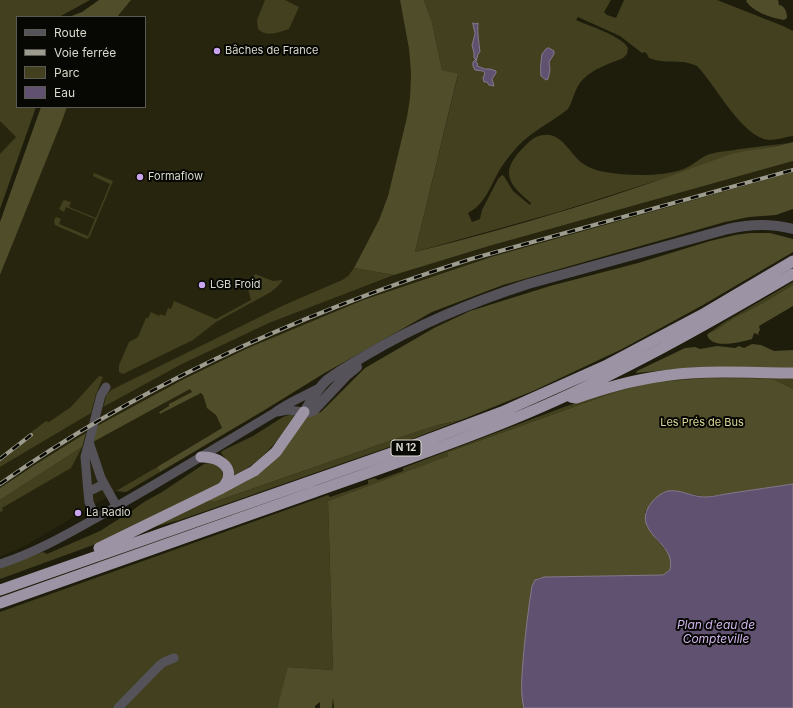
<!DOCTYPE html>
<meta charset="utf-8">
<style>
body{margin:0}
#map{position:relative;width:793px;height:708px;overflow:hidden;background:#1e1d0c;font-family:Inter,sans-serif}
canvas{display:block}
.legend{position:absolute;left:16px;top:16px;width:130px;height:92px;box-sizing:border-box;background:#070703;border:1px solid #5b5b54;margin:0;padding:5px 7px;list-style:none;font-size:12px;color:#d9d8cd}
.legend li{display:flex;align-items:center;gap:8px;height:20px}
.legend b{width:20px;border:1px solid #5b5b54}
</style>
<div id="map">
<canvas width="793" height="708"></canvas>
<ul class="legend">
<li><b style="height:5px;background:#56525a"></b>Route</li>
<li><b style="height:5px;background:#9d9c8f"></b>Voie ferrée</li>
<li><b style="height:11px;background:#42401f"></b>Parc</li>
<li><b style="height:11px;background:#605171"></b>Eau</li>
</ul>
</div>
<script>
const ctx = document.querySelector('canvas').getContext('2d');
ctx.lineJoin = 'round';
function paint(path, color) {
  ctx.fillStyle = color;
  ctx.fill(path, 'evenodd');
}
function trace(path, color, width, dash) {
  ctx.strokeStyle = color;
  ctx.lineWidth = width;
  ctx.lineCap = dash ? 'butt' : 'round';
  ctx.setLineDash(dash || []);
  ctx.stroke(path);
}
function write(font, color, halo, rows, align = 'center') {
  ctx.font = font + ' Inter,sans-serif';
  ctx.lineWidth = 4;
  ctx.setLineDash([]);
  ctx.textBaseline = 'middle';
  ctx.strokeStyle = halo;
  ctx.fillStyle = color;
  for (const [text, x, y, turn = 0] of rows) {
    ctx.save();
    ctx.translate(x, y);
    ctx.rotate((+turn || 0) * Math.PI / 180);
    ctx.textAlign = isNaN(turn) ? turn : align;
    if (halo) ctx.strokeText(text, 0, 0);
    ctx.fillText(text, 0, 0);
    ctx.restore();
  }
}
paint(new Path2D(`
 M131 0H400L409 49 411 73 410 98 407 117 388 196 379 220 354 268 348 276 342 280 284 305 108 392 103 406 182 364 269 323 394 275 489 246 793 161V172L491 257 363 300 248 348 93 442 190 389 192 392 169 404V406L159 411 160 414 201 393 203 395 206 406 216 415 222 428 25 546 0 557V500L82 447 85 434 33 466 0 488V467L91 413 0 466V275L62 121 67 107H145V17H117Z
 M0 114 22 135 0 189Z`), '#27250e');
paint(new Path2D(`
 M0 0H90L59 17H17V107H36L0 209V154L16 137 0 121Z
 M265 0H285L299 7 289 29C279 32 267 38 258 29L257 20Z
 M424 0H611L604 12 607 15 616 18 624 0H717L783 26 793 31V136C785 137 777 140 769 140 741 137 716 85 697 66 681 58 665 65 649 58L647 54 645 52 642 53 620 36 578 17 576 20C589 26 622 36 628 48L627 54 623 58C609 64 589 70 580 83 574 91 573 101 568 109 552 122 532 131 518 146 511 154 504 162 499 171 490 187 485 204 468 213L472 222 480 219 482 210 498 179 502 175 504 176 513 191 530 205 531 203C511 186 499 174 520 151 525 146 530 140 536 137 560 127 568 152 582 163 589 168 598 171 605 172 628 176 662 177 684 169 693 165 701 157 710 154 720 151 730 151 740 149 756 147 773 145 789 143L722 157 690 170 558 212 415 252 458 75 442 70 432 22Z
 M94 173 113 181 90 236 87 239 55 225 54 222 55 218 57 217 61 219 59 224 88 236 95 219 66 207 64 212 59 209 63 201 64 200 71 202 69 207 96 218 110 184 93 176Z
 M354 268 394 275 269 323 182 364 103 407 107 394 111 390 284 305 342 280 348 276Z
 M255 274 273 281 283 280 278 286 271 292 216 322 193 340 123 374 119 372V365L129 342 138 337 146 318H148L151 312 159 316 160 314 165 316 168 308 171 309 174 301 216 319 251 300 248 289Z
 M793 282V285L761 304 732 319 718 329 709 333 723 323Z
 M99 376 103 377 96 394 91 413 0 467V456L46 421 49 422 71 407Z
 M698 377 793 378V389L777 381 707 378 669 381 607 395 448 452 449 456 328 501 333 670 289 667 277 708H0V612L328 495 330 497 368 484V480L375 478 378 480 403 471V468L564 407 609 392 643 384 671 379Z
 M292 414 296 417C277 441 263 461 235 475L233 474 229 463 221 453 222 451 253 436 283 417Z
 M461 420 412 439 180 520 154 527 212 497V502L217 501 404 436 438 425Z
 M82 447 71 468 2 508 3 511 0 512V500Z
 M213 462 222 469 223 476 220 484 107 540 0 579V567L43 552 47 554 100 531 133 510 144 502 162 492 204 464Z
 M157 467 160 472 126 492 116 491Z`), '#42401f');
paint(new Path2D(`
 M99 0H131L117 17H69L82 12Z
 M400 0H424L432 22 442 70 458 74 415 252C519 226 622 195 722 157 745 149 770 149 793 142V161L489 246 394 275 354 268 379 220 388 196 407 117 410 98 411 73 409 49Z
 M747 0H778L779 5C785 6 787 12 787 18L784 20C772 18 753 12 746 1Z
 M41 107H67L62 121 0 275V222Z
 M793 172V209L776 215 749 217 725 222 503 285 432 312 323 374 263 411 160 472 157 467 222 428 216 415 207 408 203 395 201 393 160 414 159 412 169 406V404L192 392 190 389 93 442 97 426 184 379 248 348 363 300 491 257Z
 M750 233H770L793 239V252L703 305 622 349 533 391 461 420 438 425 404 436 237 494 214 502 210 501V499L247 481 305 417 321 412 365 368 434 328 470 311 550 286 638 263 710 241 735 235Z
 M793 285V306L759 326 760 330 758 333 759 335 754 333 752 339C741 342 712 350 707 335L709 333 718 329 732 319 761 304Z
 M752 344 761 345 774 351 793 350V368L697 367 636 373 637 371 685 348 695 347 700 349 717 346 735 348 739 346 744 348Z
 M707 378 770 379 777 381 793 389V484L705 497 675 491 657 498 645 512C648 519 650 527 653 534 660 548 675 551 670 570L663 575 544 577 538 578 532 586 526 631 522 683V694L524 708H334L333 698 332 708H320V702L315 706V708H277L288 667 333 670 328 501 448 456V452L607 395 642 385 669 381Z
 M86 433 82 447 0 500V488L33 466Z`), '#504d2a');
const water = new Path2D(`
 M473 23 475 24 478 23C477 33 479 42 480 52L478 54 476 62 478 64 477 66 485 69H490L496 71V73L492 79 494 86 489 85 487 82H484L483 78 485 73 483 71 475 70 473 66V62L476 59 474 58V53L472 45 475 34Z
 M549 48 554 51V54L549 62 550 70 548 79 546 80 541 76C540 68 541 62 542 54L546 49Z
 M793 484V708H524C520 692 522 677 523 661 525 636 528 611 532 586L535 580 544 577 663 575 670 570C675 548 652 541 646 523 642 510 656 494 668 491 680 489 692 497 705 497 714 497 723 494 732 493 752 490 773 487 793 484Z`);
paint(water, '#605171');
trace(water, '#847a8d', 1);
trace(new Path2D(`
 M277 412 288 410 304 412
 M89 442 101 395 106 387
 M88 492 104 484
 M96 518 89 502 88 492 85 457 89 442 101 478 117 507
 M0 564C34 553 64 536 96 518 156 485 215 448 274 413 288 402 305 396 321 387
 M118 708 160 665 164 662 174 658`), '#56525a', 9);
trace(new Path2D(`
 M304 412C311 401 317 389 327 380 340 370 355 362 368 354 419 324 472 302 528 284L728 229C750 224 771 223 793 229
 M304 412H309L314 410 346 376 357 367`), '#56525a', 10);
trace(new Path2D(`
 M571 397 576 398C602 389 629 381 656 377 701 369 748 373 793 373
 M201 457C220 456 239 470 222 488
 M99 548 222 488 254 471 276 452 304 412
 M0 590 406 448 502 412 605 366 705 313 793 261
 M0 603C105 566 209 529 314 492 385 467 456 443 525 414 618 375 706 325 793 274`), '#9c94a4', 11);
const rail = new Path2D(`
 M0 459 31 435
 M0 484C143 383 305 312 471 259L793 170`);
trace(rail, '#9d9c8f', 4);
trace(rail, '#070703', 2.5, [8]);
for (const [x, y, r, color] of [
 [217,51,4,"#c9a5ee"],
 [140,177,4,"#c9a5ee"],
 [202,285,4,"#c9a5ee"],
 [78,513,4,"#c9a5ee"]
]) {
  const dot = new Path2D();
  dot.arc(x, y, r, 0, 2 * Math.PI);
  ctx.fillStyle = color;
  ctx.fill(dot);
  trace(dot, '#070703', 1.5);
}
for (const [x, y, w] of [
 [406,448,30]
]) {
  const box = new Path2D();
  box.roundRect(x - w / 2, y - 8, w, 16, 3);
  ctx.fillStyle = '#070703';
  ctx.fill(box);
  trace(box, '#d9d8cd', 1);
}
write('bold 10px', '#d9d8cd', null, [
 ["N 12",406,448]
]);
write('11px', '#d9d8cd', '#070703', [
 ["Bâches de France",225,51],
 ["Formaflow",148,177],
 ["LGB Froid",210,285],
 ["La Radio",86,513]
], 'left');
write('11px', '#dbd696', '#070703', [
 ["Les Prés de Bus",702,423]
]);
write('italic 12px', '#d1b5ee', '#070703', [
 ["Plan d'eau de",716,625],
 ["Compteville",716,639]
]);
</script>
